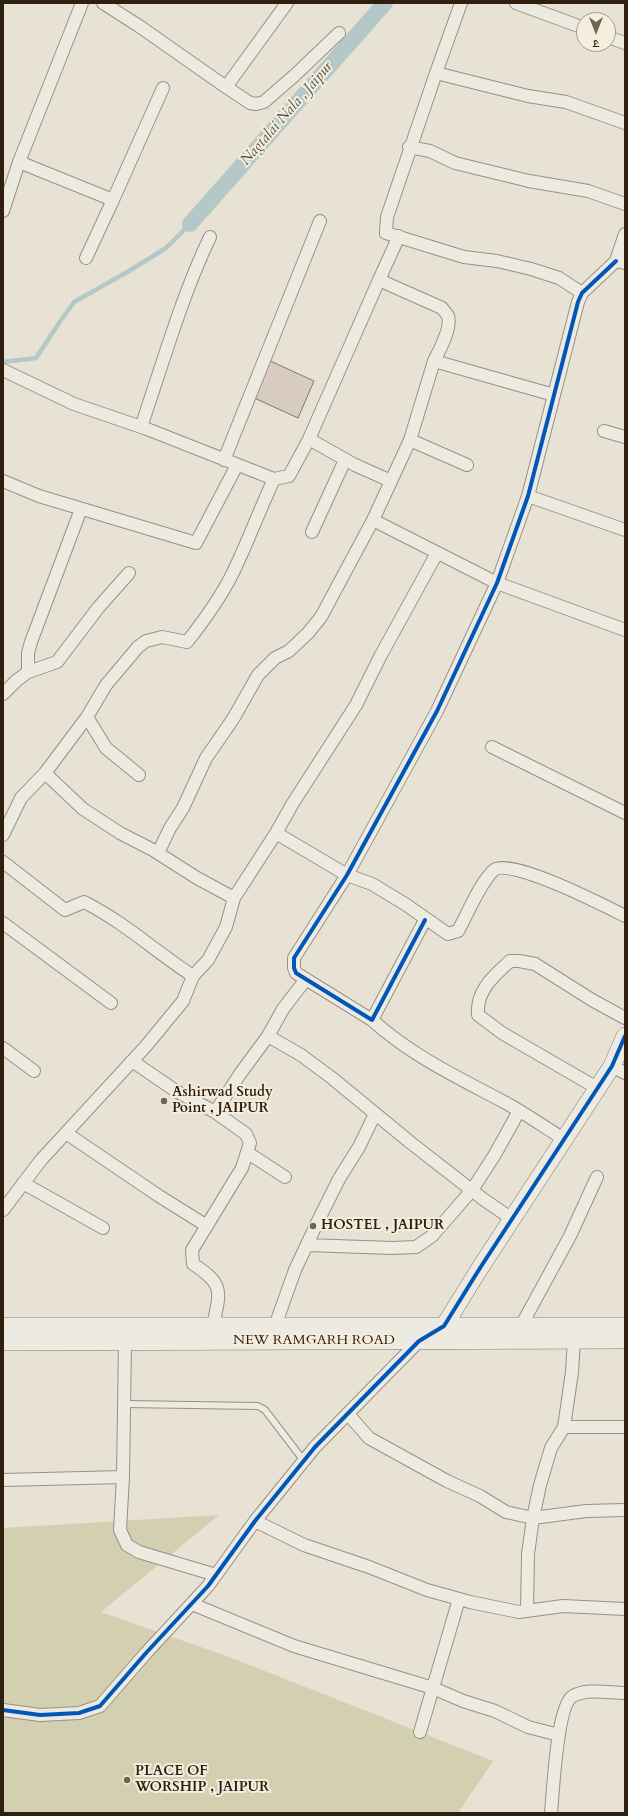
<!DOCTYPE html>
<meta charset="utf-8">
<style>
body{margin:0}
#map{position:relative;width:628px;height:1816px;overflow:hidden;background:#e7e2d4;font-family:Cardo,"Noto Serif Devanagari",serif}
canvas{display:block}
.frame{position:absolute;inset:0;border:4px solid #2f1f0e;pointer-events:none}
.north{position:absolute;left:576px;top:12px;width:40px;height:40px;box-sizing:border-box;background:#f5eede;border:1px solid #a69b8b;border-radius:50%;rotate:180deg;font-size:11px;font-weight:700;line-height:16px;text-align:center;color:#2f1f0e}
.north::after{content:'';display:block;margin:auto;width:14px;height:18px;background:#6f6353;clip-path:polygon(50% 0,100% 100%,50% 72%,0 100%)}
</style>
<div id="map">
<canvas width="628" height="1816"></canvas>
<div class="frame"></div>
<div class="north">उ</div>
</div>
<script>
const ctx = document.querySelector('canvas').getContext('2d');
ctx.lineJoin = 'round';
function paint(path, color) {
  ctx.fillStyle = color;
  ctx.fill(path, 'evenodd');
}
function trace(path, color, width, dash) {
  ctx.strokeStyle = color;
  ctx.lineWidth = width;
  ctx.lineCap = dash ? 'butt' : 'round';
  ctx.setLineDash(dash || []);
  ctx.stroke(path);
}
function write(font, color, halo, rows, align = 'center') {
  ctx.font = font + ' Cardo,serif';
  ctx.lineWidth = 4;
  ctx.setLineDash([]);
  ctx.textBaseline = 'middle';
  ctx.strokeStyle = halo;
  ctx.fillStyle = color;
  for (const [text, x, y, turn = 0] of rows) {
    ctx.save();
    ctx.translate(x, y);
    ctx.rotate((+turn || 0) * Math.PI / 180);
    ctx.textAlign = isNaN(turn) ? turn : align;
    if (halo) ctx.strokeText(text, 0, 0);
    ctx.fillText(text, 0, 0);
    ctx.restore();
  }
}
paint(new Path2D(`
 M219 1515 101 1612 232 1658 493 1761 458 1813H3V1528Z`), '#d2d0b0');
trace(new Path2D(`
 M3 362 36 358 59 323 74 302 129 271 166 248 190 224`), '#b3c8c7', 4.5);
trace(new Path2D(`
 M190 224 385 3`), '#b3c8c7', 16);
const building = new Path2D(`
 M268 360 314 381 298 418 252 397Z`);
paint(building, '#d8cbc1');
trace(building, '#7c776d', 1);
const lane = new Path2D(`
 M125 1404 258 1406 265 1410 304 1461`);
const street = new Path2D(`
 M82 3 19 162 113 200 163 88
 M103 3 139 26 226 87 287 3
 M516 3 584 28
 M608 37 625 43
 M436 73 461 3
 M226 87 250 103 256 104 264 102 295 75 339 33
 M409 147 430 151 455 163 529 181 588 191 625 204
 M3 211 19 162
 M625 234 616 261 625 263
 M399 236 379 280 442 308C444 311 447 314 448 316 452 328 439 351 434 361
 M86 258 113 200
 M582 293 559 278 531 269 497 261 464 257 386 233 387 217 436 73 528 96 566 102 625 123
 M3 370 74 404 147 429 274 479
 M554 395 434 361 410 440 373 520 497 583 625 630
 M141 427C163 363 181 298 210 237
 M604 431 625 437
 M309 439 355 465 391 481
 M410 440 467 465
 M224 460 320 221
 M3 481 39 496 196 543 237 465
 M528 496 625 530
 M312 532 345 460
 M28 672V653L31 642 81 509
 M3 694 16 681 28 672 57 662 98 608 129 573
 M87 717 106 748 139 775
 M492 747 625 813
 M45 773 83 809 120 833 153 850 197 878 234 898
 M276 833 293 803 356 705 381 655 437 553
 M3 835 21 798 45 773 87 717 106 685 138 647 146 641 162 637 187 642C206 618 225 592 237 564 250 536 261 507 274 479L289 476 309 439 379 280
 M158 853 170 828 183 808 206 758 233 719 258 675 275 658 289 651 308 633 321 617 373 520
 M3 862 65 910 84 902C124 922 156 952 193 976
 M425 920 372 1020 296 973 294 968V958L347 875 437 711 497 583 528 496 578 302 582 293 616 261
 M3 923 111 1003
 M372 1020C412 1056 457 1077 504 1102 525 1113 544 1127 564 1139
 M268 1036 283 1009 306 979
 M3 1048 34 1071
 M132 1061 176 1091 215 1112
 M612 1066 625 1073
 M597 1088 502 1033 478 1015C476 990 494 976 510 961H519L535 964 592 1000 625 1018
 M66 1133 159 1196 207 1226
 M248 1153 285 1177
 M23 1183 103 1228
 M3 1210 41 1160 146 1046 183 1001 193 976 208 960 226 927 234 898 276 833 347 875 372 884 405 904 448 934 458 931C467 915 481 881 494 870 510 857 605 906 625 916
 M307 1245 392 1248 416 1247 432 1236 472 1190 494 1156 513 1122 517 1114 516 1110
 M213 1326C220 1291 225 1285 193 1264L192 1250 242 1168 250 1143 246 1134 215 1112 240 1074 268 1036 301 1055 332 1078 411 1143 483 1199 512 1219
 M275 1326 295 1270 317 1223 339 1179 359 1147 375 1114
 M521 1326 570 1236 597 1177
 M348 1414 369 1438 447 1481 480 1496 506 1512 533 1518 586 1511 625 1510
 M564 1427H625
 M123 1477 120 1530 127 1545 139 1552 216 1575
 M3 1480 123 1477 125 1342
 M255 1521 304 1545 369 1567 427 1590 470 1602 519 1612 563 1606 625 1609
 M192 1604 294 1646 433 1688 463 1701 495 1711 528 1727 559 1735
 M527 1611 528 1554 533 1518 540 1485 551 1448 564 1427 572 1372 574 1340
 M3 1710 40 1715 79 1713 100 1706 146 1653 208 1586 255 1521 315 1447 419 1341
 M420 1732 459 1599
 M551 1813C553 1793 557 1704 573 1696 587 1688 609 1693 625 1693`);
const secondary = new Path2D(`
 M3 1326H625
 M437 1330 444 1326 480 1268 612 1066 625 1036
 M3 1342 625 1340`);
trace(lane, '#969188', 8);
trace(street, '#969188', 14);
trace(secondary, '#7c776d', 18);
trace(lane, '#edeae2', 6);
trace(street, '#edeae2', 12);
trace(secondary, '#edeae2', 17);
trace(new Path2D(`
 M425 920 372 1020 296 973 294 968V958L347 875 437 711 497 583 528 496 578 302 582 293 616 261
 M3 1710 40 1715 79 1713 100 1706 146 1653 208 1586 255 1521 315 1447 419 1341 444 1326 480 1268 612 1066 625 1036`), '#0057b8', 4);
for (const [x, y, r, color] of [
 [164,1101,4,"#6f6353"],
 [313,1226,4,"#6f6353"],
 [127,1780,4,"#6f6353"]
]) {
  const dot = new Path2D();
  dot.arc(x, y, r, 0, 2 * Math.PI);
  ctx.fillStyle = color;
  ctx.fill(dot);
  trace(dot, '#f5eede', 1.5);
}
write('bold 14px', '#2f1f0e', '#f5eede', [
 ["Ashirwad Study",172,1093],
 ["Point , JAIPUR",172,1109],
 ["HOSTEL , JAIPUR",321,1226],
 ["PLACE OF",135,1772],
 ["WORSHIP , JAIPUR",135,1788]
], 'left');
write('14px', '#2f1f0e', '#f5eede', [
 ["NEW RAMGARH ROAD",314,1341]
]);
write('italic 15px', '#504e44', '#f5eede', [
 ["Nagtalai Nala , Jaipur",287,114,-49]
]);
</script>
